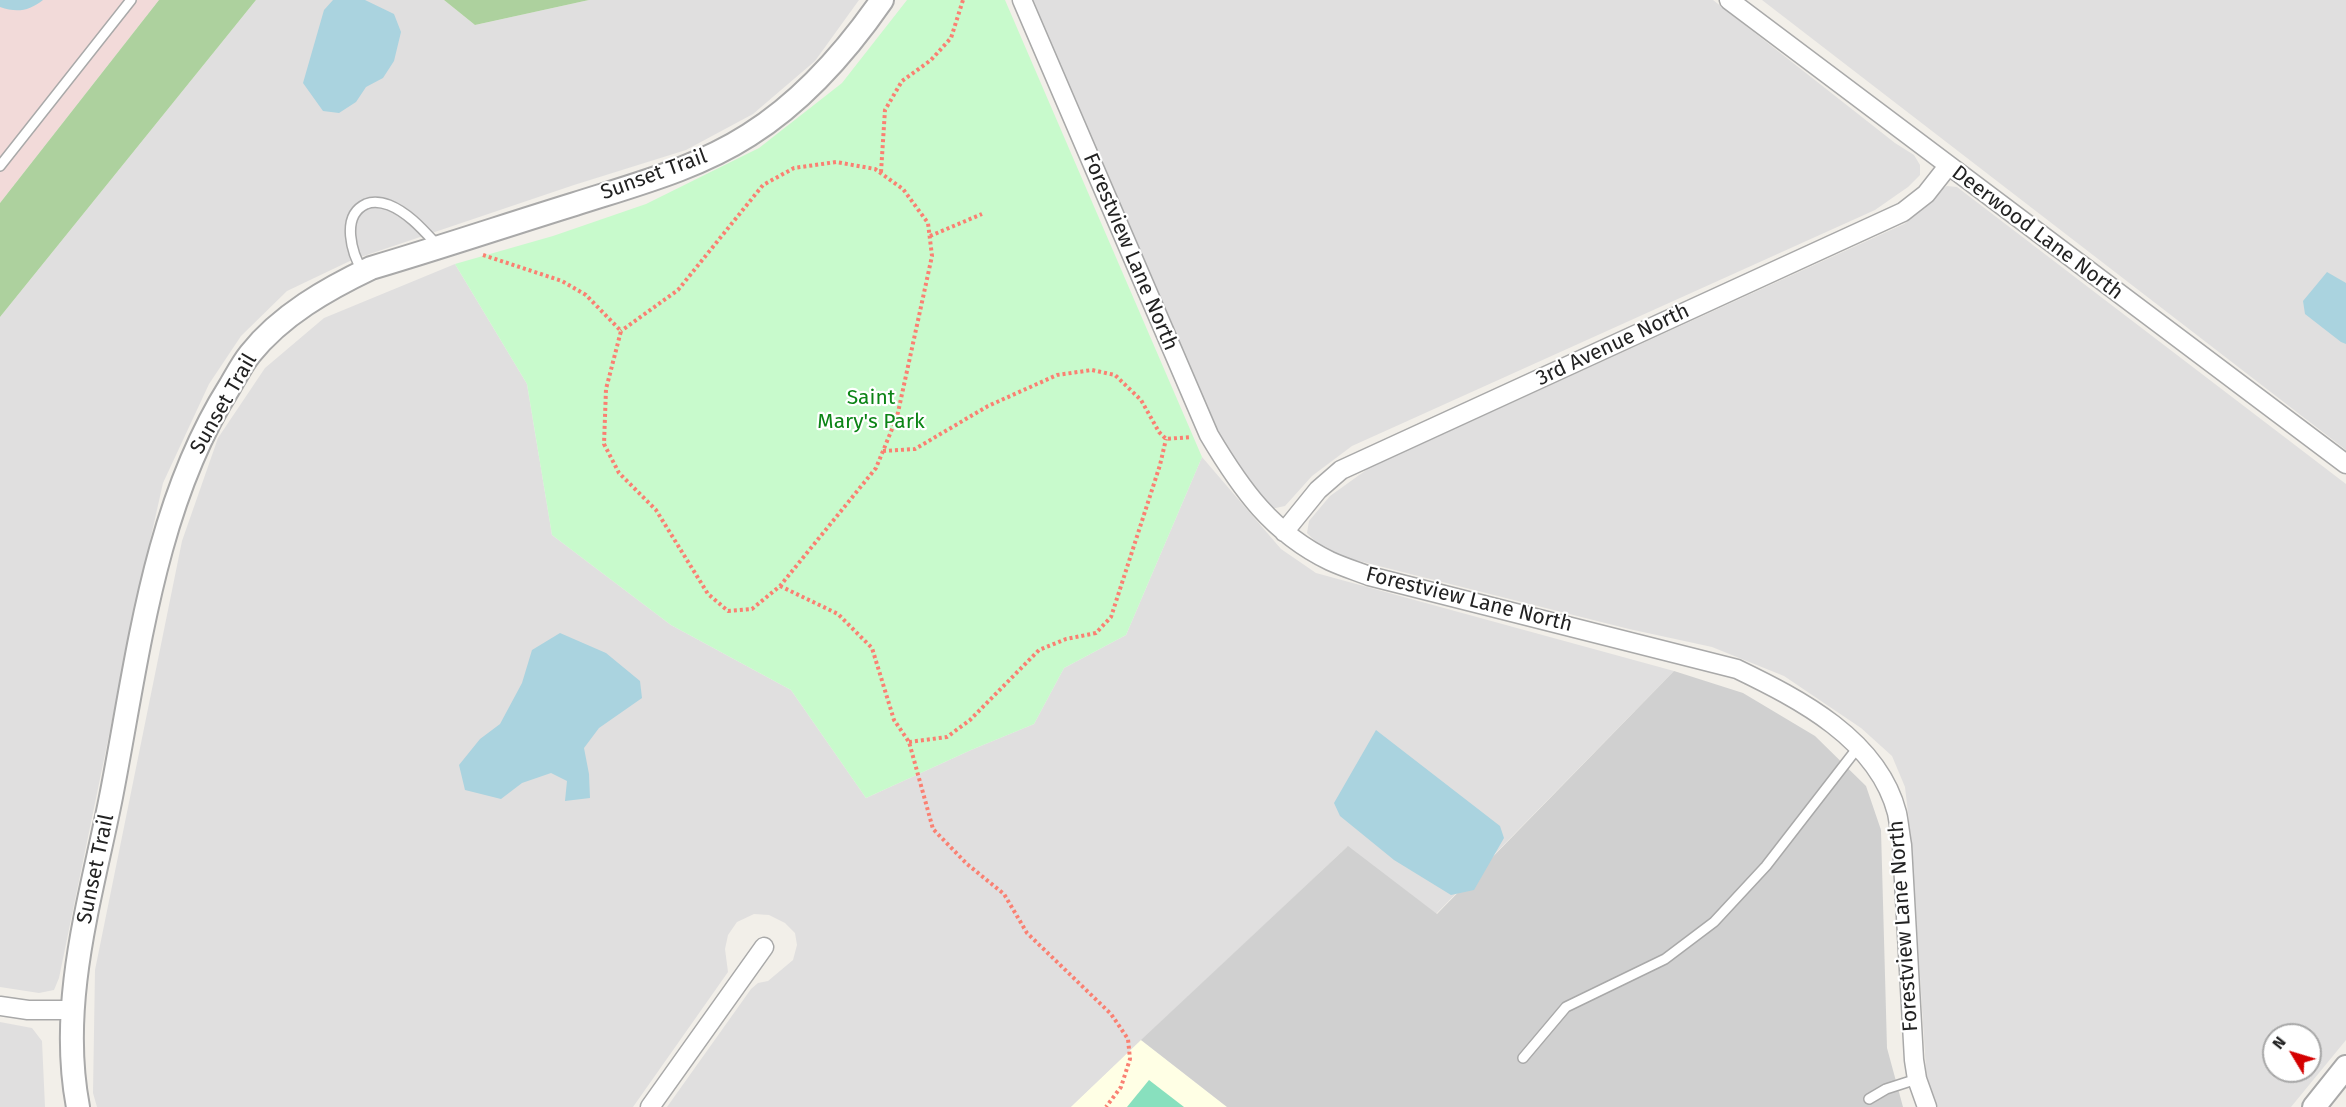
<!DOCTYPE html>
<style>
body{margin:0}
#map{position:relative;width:2346px;height:1107px;overflow:hidden;background:#f2efe9;font-family:"Fira Sans",sans-serif}
canvas{display:block}
.north{position:absolute;left:2262px;top:1023px;width:60px;height:60px;box-sizing:border-box;background:#fff;border:2px solid #a7a7a7;border-radius:50%;rotate:308deg;font-size:16px;font-weight:700;line-height:24px;text-align:center;color:#222}
.north::after{content:'';display:block;margin:auto;width:21px;height:27px;background:#d40000;clip-path:polygon(50% 0,100% 100%,50% 72%,0 100%)}
</style>
<div id="map">
<canvas width="2346" height="1107"></canvas>
<div class="north">N</div>
</div>
<script>
const ctx = document.querySelector('canvas').getContext('2d');
ctx.lineJoin = 'round';
function paint(path, color) {
  ctx.fillStyle = color;
  ctx.fill(path, 'evenodd');
}
function trace(path, color, width, dash) {
  ctx.strokeStyle = color;
  ctx.lineWidth = width;
  ctx.lineCap = dash ? 'butt' : 'round';
  ctx.setLineDash(dash || []);
  ctx.stroke(path);
}
function write(font, color, halo, rows, align = 'center') {
  ctx.font = font + ' "Fira Sans",sans-serif';
  ctx.lineWidth = 4.5;
  ctx.setLineDash([]);
  ctx.textBaseline = 'middle';
  ctx.strokeStyle = halo;
  ctx.fillStyle = color;
  for (const [text, x, y, turn = 0] of rows) {
    ctx.save();
    ctx.translate(x, y);
    ctx.rotate((+turn || 0) * Math.PI / 180);
    ctx.textAlign = isNaN(turn) ? turn : align;
    if (halo) ctx.strokeText(text, 0, 0);
    ctx.fillText(text, 0, 0);
    ctx.restore();
  }
}
paint(new Path2D(`
 M256 0H444L475 25 589 0H859L815 61 753 114 686 150 574 185 352 260 287 291 241 336 209 384 163 483 137 599 59 978 54 990 39 993 0 987V317Z
 M1030 0H1713L1895 143 1914 155 1920 165V175L1908 187 1875 210 1352 446 1312 476 1285 506 1271 509 1226 452Z
 M1762 0H2346V450Z
 M1947 186 1957 187 2346 484V1040L2291 1107H1938L1927 1085 1911 838 1905 787 1892 756 1861 728 1784 676 1712 647 1629 629 1335 555 1317 543 1307 533 1309 521 1330 496 1369 468 1904 224 1925 208 1937 192ZM2274 1035H2310V1071H2274Z
 M455 264 527 384 552 535 671 625 791 690 866 798 971 750 1034 724 1064 668 1126 635 1202 457 1281 549 1316 573 1674 671 1436 914 1347 847 1071 1107H667L751 989 758 983 768 981 793 960 797 945 795 933 785 923 769 915 754 914 737 922 728 935 725 949 728 972 633 1107H97L93 1093 95 970 182 541 218 438 265 368 324 318Z
 M0 1022 32 1028 42 1041 45 1107H0Z`), '#e0dfdf');
paint(new Path2D(`
 M0 0H159L0 203Z`), '#f2dad9');
paint(new Path2D(`
 M1141 1040 1227 1107H1071Z`), '#ffffe5');
paint(new Path2D(`
 M1674 671 1743 693 1815 736 1866 786 1881 830 1887 1048 1903 1107H1227L1141 1040 1348 846 1437 914Z`), '#d0d0d0');
paint(new Path2D(`
 M159 0H256L0 317V203Z
 M444 0H589L475 25Z`), '#add19e');
paint(new Path2D(`
 M907 0H1005L1202 457 1126 635 1064 668 1034 724 971 750 866 798 791 690 671 625 552 535 527 384 455 264 553 236 646 204 759 148 842 83Z`), '#c8facc');
paint(new Path2D(`
 M1149 1080 1184 1107H1127Z`), '#88e0be');
paint(new Path2D(`
 M0 0H43C29 11 17 13 0 7Z
 M333 0H365L394 14 401 32 394 61 383 78 366 87 356 102 339 113 323 111 303 83 324 10Z
 M2327 272 2346 283V344L2341 342 2305 314 2303 301Z
 M560 633 606 653 640 681 642 698 599 728 584 748 589 774 590 798 565 801 567 781 551 773 522 783 501 799 465 790 459 765 480 739 500 724 522 683 532 650Z
 M1376 730 1500 826 1504 838 1474 890 1451 895 1394 860 1340 816 1334 803Z`), '#aad3df');
const service = new Path2D(`
 M0 166 131 0
 M363 272C352 254 340 216 366 204 373 201 381 202 389 205 409 213 424 231 439 247
 M1523 1058 1566 1007 1665 959 1714 922 1766 866 1859 746
 M1869 1099 1886 1089 1917 1079`);
const minor = new Path2D(`
 M1022 0 1209 435C1241 489 1272 533 1330 561 1343 567 1356 571 1369 576L1737 669C1799 699 1878 739 1897 813 1899 823 1900 834 1902 845L1914 1060 1917 1079 1927 1107
 M1729 0 2346 464
 M1284 532 1318 490 1341 470 1903 212 1926 194 1948 166
 M0 1006 28 1010H72
 M650 1107 764 947`);
const tertiary = new Path2D(`
 M78 1107C58 1003 91 898 111 797 138 659 153 508 230 386 236 376 242 364 250 354 281 315 327 289 371 268 439 248 507 225 575 204 634 185 696 169 749 135 803 101 846 52 882 0
 M2314 1107 2346 1067`);
trace(service, '#a9a9a9', 12);
trace(minor, '#a9a9a9', 21);
trace(tertiary, '#a9a9a9', 26);
trace(new Path2D(`
 M881 172 885 110 902 81 931 60 951 38 963 0
 M930 236 982 214
 M483 255 562 281 586 295 621 331 606 389 604 444 619 473 656 510 708 594 728 611 752 609 780 586 876 468 897 417 932 256 928 223 903 189 875 169 836 162 794 168 763 185 678 290 621 331
 M883 451 915 449 988 406 1057 375 1092 370 1115 375 1141 400 1159 432 1166 439 1191 437
 M780 586 838 614 872 648 894 720 909 742 933 829 967 864 1004 894 1027 933 1111 1014 1128 1039 1130 1059 1121 1087 1106 1107
 M909 742 947 737 970 720 1039 650 1066 639 1096 633 1111 617 1160 465 1166 439`), '#fa8072', 4, [3, 3]);
trace(service, '#fff', 9);
trace(minor, '#fff', 18);
trace(tertiary, '#fff', 22);
write('21px', '#222', '#fff', [
 ["Sunset Trail",654,175,-20],
 ["Deerwood Lane North",2037,233,37],
 ["Forestview Lane North",1130,252,67],
 ["3rd Avenue North",1613,345,-25],
 ["Sunset Trail",224,404,-60],
 ["Forestview Lane North",1469,600,14],
 ["Sunset Trail",96,869,-78],
 ["Forestview Lane North",1904,926,-94]
]);
write('21px', '#0c8416', '#fff', [
 ["Saint",871,398],
 ["Mary's Park",871,422]
]);
</script>
